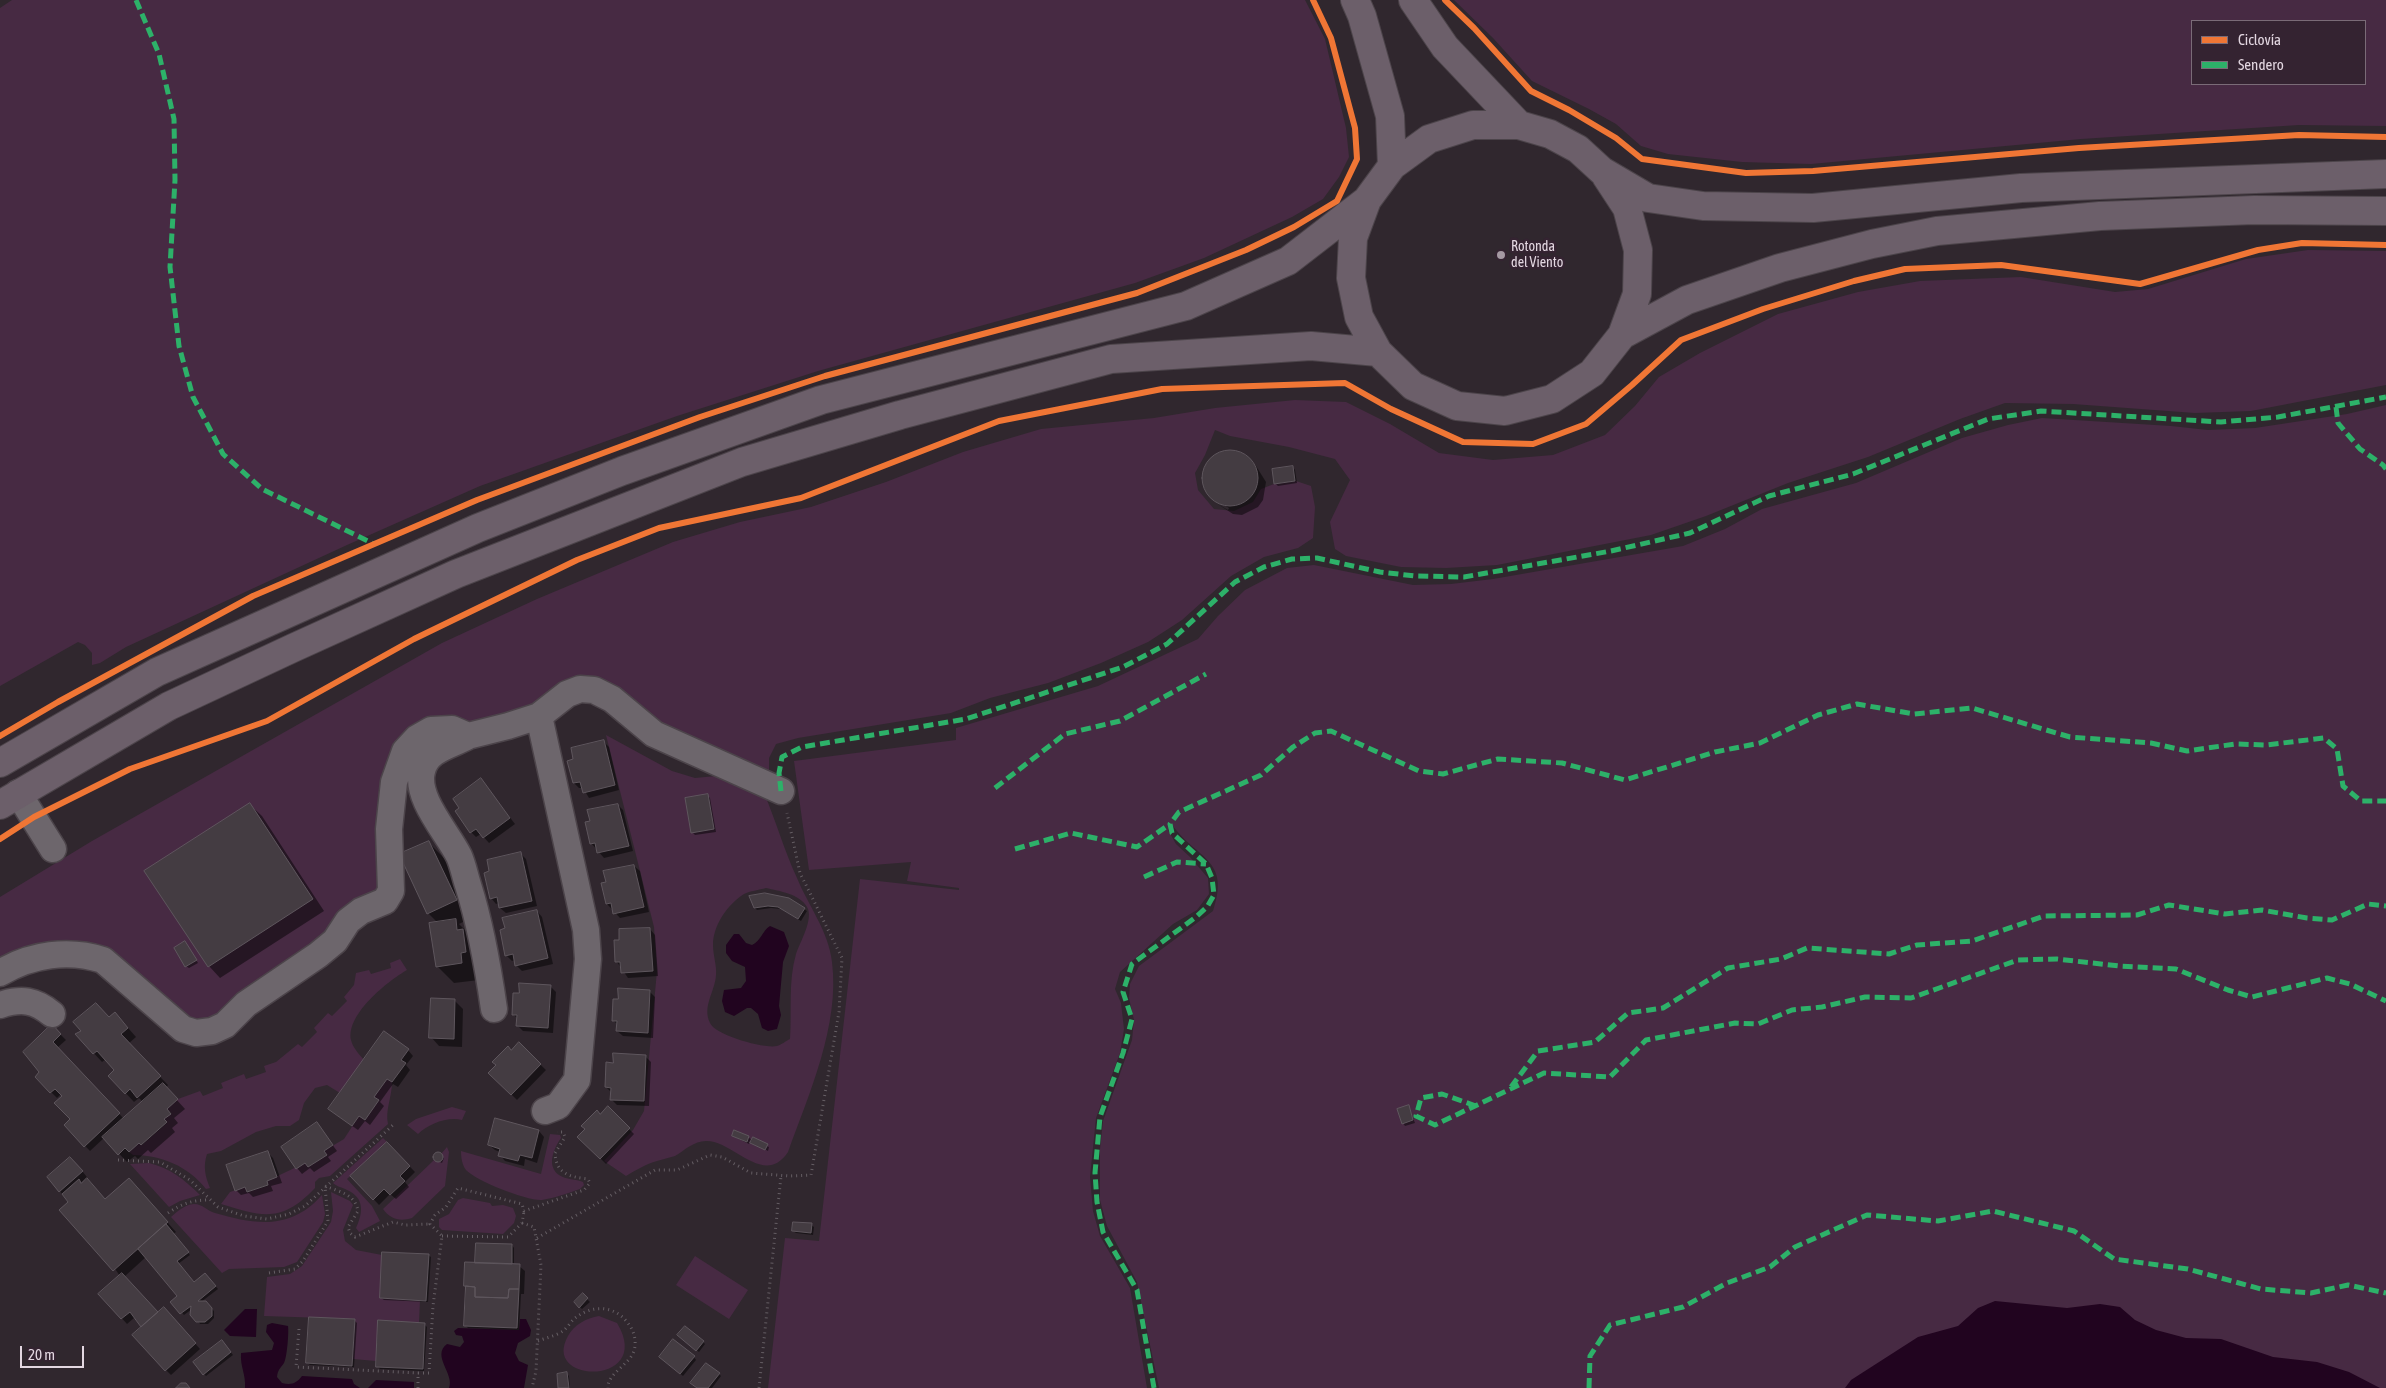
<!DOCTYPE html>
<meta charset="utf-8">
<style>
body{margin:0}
#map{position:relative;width:2386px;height:1388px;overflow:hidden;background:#30272e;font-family:"Asap Condensed",sans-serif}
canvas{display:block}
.legend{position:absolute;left:2191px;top:20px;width:175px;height:65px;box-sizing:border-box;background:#342331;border:1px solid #7a6b77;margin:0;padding:6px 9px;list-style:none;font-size:15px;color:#e3d7e1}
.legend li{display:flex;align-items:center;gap:10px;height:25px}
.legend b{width:25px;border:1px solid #7a6b77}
.scale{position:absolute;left:20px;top:1346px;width:64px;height:22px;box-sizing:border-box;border:2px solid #e3d7e1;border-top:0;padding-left:6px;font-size:15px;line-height:18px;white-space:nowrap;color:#e3d7e1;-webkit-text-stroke:4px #342331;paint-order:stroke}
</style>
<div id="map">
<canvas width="2386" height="1388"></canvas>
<ul class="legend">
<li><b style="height:6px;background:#f07635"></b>Ciclovía</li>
<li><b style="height:6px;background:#2db169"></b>Sendero</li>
</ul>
<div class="scale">20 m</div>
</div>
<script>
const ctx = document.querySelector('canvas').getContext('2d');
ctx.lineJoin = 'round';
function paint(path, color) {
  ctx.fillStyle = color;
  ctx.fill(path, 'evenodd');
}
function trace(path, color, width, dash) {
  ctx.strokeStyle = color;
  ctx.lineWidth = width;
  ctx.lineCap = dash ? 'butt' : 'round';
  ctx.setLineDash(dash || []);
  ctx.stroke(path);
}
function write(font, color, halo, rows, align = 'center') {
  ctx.font = font + ' "Asap Condensed",sans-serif';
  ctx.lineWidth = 5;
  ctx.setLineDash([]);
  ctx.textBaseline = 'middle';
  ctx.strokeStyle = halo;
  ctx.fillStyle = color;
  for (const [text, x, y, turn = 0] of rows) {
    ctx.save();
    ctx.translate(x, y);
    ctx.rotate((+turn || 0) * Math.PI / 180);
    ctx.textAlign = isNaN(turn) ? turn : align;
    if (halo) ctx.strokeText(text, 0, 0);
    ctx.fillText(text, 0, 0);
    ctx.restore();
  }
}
paint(new Path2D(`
 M12 0H1305L1325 39 1346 128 1349 157 1339 177 1323 199 1292 217 1204 258 1135 283 818 371 677 416 480 486 347 545 126 647 100 663 92 665V653L85 645 78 642 0 686V8Z
 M1454 0H2386V126L2299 125 2081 139 1811 164 1742 162 1668 154 1641 146 1616 124 1589 109 1532 81 1493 38ZM2365 21V84H2192V21Z
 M2308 250 2386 251V385L2251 411 2195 413 2073 404 2005 403 1960 419 1868 457 1788 483 1706 516 1651 535 1497 565 1446 568 1401 567 1346 556 1335 549 1330 522 1350 480 1335 459 1289 447 1230 436 1215 430 1205 455 1195 473 1198 490 1214 509 1234 511 1253 502 1261 489 1274 484 1296 481 1311 486 1315 507 1313 538 1298 548 1264 557 1231 576 1182 620 1148 642 1101 663 1048 683 990 698 951 713 798 738 776 744 769 758V779L655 725 614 693 516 719 413 733 378 894 329 938 201 1028 107 955 0 964V897L92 841 442 643 537 599 673 542 740 522 811 507 886 482 963 452 1041 429 1154 418 1215 408 1295 400 1346 402 1390 424 1439 453 1493 460 1553 455 1605 435 1635 406 1659 377 1700 353 1778 314 1858 292 1920 281 2021 277 2115 292 2148 289 2246 259Z
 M2386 405V1388H1159L1137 1282 1107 1226 1100 1200V1149L1103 1121 1132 1040 1134 1020 1129 998 1130 984 1139 966 1213 911C1231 859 1197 859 1173 826L1168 830 1176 844 1190 857 1208 878 1209 894 1197 910 1173 924 1120 972 1115 989 1121 1003 1124 1029 1120 1053 1096 1118 1090 1177 1093 1211 1100 1236 1130 1288 1147 1388H768L785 1238 819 1241 860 879 959 890V888L907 881 911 862 809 870 794 761 956 740V728L1098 686 1198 639 1218 616 1245 590 1287 568 1314 565 1413 585 1451 584 1493 579 1683 546 1725 529 1762 509 1856 483 1962 438 2008 425 2042 418 2171 426 2208 430 2255 428 2347 414Z
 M606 735 672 771 695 778 716 776 764 793C776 821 784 850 797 878 808 905 829 932 832 962 840 1025 809 1094 788 1152 764 1188 733 1140 706 1141 694 1141 685 1150 675 1156 669 1158 663 1159 657 1161 646 1164 636 1170 626 1176L604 1161 633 1130 644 1111 657 971 654 927ZM766 888C779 891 800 894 807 907 814 919 800 942 796 954 788 982 792 1010 790 1039 786 1041 781 1045 777 1046 764 1049 715 1035 710 1023 702 1006 715 992 716 975 717 966 713 955 713 945 713 925 728 904 744 894 750 891 759 890 766 888Z
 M400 959 407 970C388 981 346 1014 351 1040 353 1048 359 1054 364 1060L340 1093 327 1085 315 1088 304 1103 299 1120 290 1126H276L256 1132 221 1151 207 1154C203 1166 205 1176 210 1188L206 1189C188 1166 161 1155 133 1155L129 1152 139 1143 142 1145 167 1123 164 1119 171 1113 167 1109 178 1099 200 1091 203 1096 223 1088 221 1083 244 1074 246 1079 266 1072 264 1066 276 1062 298 1044 302 1047 317 1032 314 1028 328 1013 332 1016 347 1001 344 997 354 985 356 973 369 970 371 974 391 968 390 963Z
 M387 1079 392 1082C392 1097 385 1110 388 1124L330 1176 319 1178 315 1182V1188C282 1223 263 1217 221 1204L230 1192 245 1187 247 1192 268 1186 267 1181 305 1163 308 1167 326 1155 324 1151 344 1139 359 1116 365 1120 379 1100 374 1097Z
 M452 1107 466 1111 462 1120C448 1116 428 1124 418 1134L407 1125 416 1119Z
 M550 1134 560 1135 561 1138C554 1148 546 1166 559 1175 566 1180 576 1179 583 1182L584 1185 580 1189C568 1193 555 1198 542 1200 527 1201 476 1181 466 1170 462 1165 461 1157 461 1151L541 1174Z
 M383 1138 387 1142 347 1179 372 1206 380 1221 359 1232 356 1228C363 1213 365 1198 347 1190 342 1187 337 1187 333 1183Z
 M447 1147 449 1152 445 1186 412 1218C400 1222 390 1219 383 1209L434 1160 440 1161 442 1158 441 1154Z
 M149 1163C170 1168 185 1180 200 1195L180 1201 169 1207 130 1164Z
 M331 1192 350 1201 353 1205 343 1230 345 1241 356 1250 382 1255 420 1300 419 1323 378 1321 376 1361 353 1359 355 1319 264 1316 267 1277 290 1274 302 1266 331 1222 333 1211Z
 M322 1195 325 1214 323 1222 297 1262 284 1267 229 1269 222 1273 171 1217C178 1211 184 1205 194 1204 203 1204 207 1211 215 1213 256 1225 291 1230 322 1195Z
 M463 1198 490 1203 492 1206 503 1205 513 1208 516 1216 514 1223 503 1234 442 1230 439 1227V1219L449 1214 458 1200Z
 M695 1256 748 1290 729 1319 676 1285Z
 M599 1316 617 1323C655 1386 540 1385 568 1336 574 1325 586 1318 599 1316Z`), '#472a43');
paint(new Path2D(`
 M770 926 784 932 789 946 783 962 779 1006 781 1015 777 1029 768 1031 762 1028 758 1014 751 1008H747L734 1016 725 1012 722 1001 724 990 741 988 746 981 745 967 732 961 726 953V945L734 934H739L746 943 752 945C761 941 762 931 770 926Z
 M1995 1301 2067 1308 2100 1304 2120 1307 2135 1320 2156 1330 2186 1338 2221 1339 2273 1357 2317 1362 2349 1372 2380 1388H1845L1851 1380 1918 1337 1958 1326 1978 1308Z
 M245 1309H257L256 1337 230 1336 224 1330Z
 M520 1319H526L531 1330 530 1336 518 1343 515 1353 519 1361 528 1365 524 1388H449C455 1374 431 1356 447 1344L460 1347 464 1342 462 1336 456 1335 454 1331 458 1328 519 1330Z
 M272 1323 288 1326C289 1332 287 1358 284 1363 280 1369 278 1369 277 1377L282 1383C291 1385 296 1384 302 1376L352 1379 354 1384 360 1388H245C246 1374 240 1367 241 1353L272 1350 274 1343 266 1332 267 1325Z
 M376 1380 414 1382V1388H368Z`), '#21041f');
paint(new Path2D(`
 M1221 453H1239L1256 466 1266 482 1263 500 1258 507 1242 515 1233 514 1216 503 1228 510 1229 508 1214 499V501L1209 496 1202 480 1207 463Z
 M1293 467 1295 470 1297 483 1278 486 1275 483Z
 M604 742 609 747 619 790 589 798 583 788H579L574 783Z
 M481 780 515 824 489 843 481 834 476 837 471 832 461 808Z
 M708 796 710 798 716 832 695 835 693 833 687 799Z
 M250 805 262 816 324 911 220 978 209 966 146 872Z
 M618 805 623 810 633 851 604 858 591 843V822Z
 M428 842 445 859 473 917 459 924 472 937 479 980 454 983 437 966 438 923 428 913Z
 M521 854 526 859 537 906 506 913 500 908 499 903 496 904 491 898Z
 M634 866 640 871 649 912 620 918 607 904V883Z
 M765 894 789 899 807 911 801 921 782 909 771 908 757 910 755 908Z
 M537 911 542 917 553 964 522 971 516 965 515 960 512 961 506 955Z
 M650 929 655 935 658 976 628 978 617 962Z
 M187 945 198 963 189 968 186 966Z
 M550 986 556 992 553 1033 523 1031 517 1025 518 1019 513 1014Z
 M649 991 655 997 653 1038 623 1036 617 1031 618 1025 613 1020 619 1000Z
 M454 1000 463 1009 462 1047 439 1046 431 1037Z
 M115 1013 136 1037 128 1044 168 1085 166 1088 185 1109 174 1118 178 1123 172 1128 175 1132 151 1153 148 1150 138 1159 135 1156 127 1162 104 1138 90 1151 65 1125 72 1119 64 1096 61 1094 57 1098 36 1077 41 1072 52 1026 66 1040 57 1048 124 1119 143 1102 139 1098 134 1102 110 1076 116 1070 106 1059 102 1062 77 1035Z
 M519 1044 546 1070 517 1100 490 1073Z
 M408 1050 413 1056 406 1065 410 1070 398 1087 393 1084 380 1102 384 1106 370 1125 365 1121 358 1130 335 1114Z
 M645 1056 651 1062 649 1106 617 1105 612 1100V1093L606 1087 614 1064Z
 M1409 1107 1415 1123 1405 1126 1403 1123Z
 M608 1108 634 1134 606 1164 579 1137Z
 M496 1120 539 1131 544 1137 537 1163 525 1159 524 1166 505 1161 500 1155V1152L495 1150 489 1145Z
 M317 1124 337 1151 328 1157 331 1161 314 1172 310 1168 302 1174 297 1168Z
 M733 1136 748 1137 753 1141 769 1147 768 1151 750 1141 749 1144Z
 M387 1143 415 1172 405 1182 409 1187 396 1199 390 1194 379 1205 352 1176Z
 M268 1153 273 1158 282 1183 271 1186 273 1191 253 1197 249 1193 241 1195 236 1190Z
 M436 1154 444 1158 442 1163 434 1159Z
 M79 1167 105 1200 137 1188 176 1232 173 1234 190 1255 178 1264 194 1284 205 1274 218 1289 201 1302 208 1305 214 1311V1318L208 1324H200L192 1309 184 1315 172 1302 179 1297 146 1257 124 1277 161 1317 169 1314 200 1349 171 1375 166 1370 143 1327 134 1318 127 1324 100 1294 120 1276 60 1191Z
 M811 1225 814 1227 813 1235 796 1233 793 1231Z
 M512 1245 514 1248V1263L483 1262 519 1266 525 1271 524 1294H521L519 1330 468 1328 465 1325V1286L476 1264Z
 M428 1255 431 1257 428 1302 384 1300 381 1298Z
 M583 1295 590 1302 582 1309 575 1302Z
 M354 1320 357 1323 354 1367 310 1365 307 1363Z
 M424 1324 427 1327 424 1371 380 1369 377 1366Z
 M681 1337 703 1342 705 1344 699 1352Z
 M224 1344 233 1355 206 1376 204 1374Z
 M694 1357 696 1360 683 1376 663 1359Z
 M567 1374 569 1376 570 1388H559Z
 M719 1374 721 1376 712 1388H698Z`), '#0007');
const building = new Path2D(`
 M1202 478a28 28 0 1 1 56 0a28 28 0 1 1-56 0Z
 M1293 466 1295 481 1274 484 1272 469Z
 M604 740 615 785 583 793 580 782 573 783 567 761 573 759 571 748Z
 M481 778 510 818 483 838 476 829 470 833 455 811 459 808 453 799Z
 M708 794 714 829 691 833 685 798Z
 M250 803 313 899 208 967 144 871Z
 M618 804 629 846 597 853 595 843 590 844 585 822 590 821 587 810Z
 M429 841 457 900 427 914 399 854Z
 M521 852 532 901 499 908 497 897 490 899 484 873 489 871 487 860Z
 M634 865 644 907 613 914 611 903 606 904 601 883 606 882 603 871Z
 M765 893 789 898 805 908 798 919 778 907 768 906 754 908 749 896Z
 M537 910 548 958 515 966 513 954 505 956 500 930 505 928 502 918Z
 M456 919 457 930 463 929 466 952 461 953 462 963 436 967 429 923Z
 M650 928 653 971 621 973 620 962H615L614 940H619V929Z
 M185 941 197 960 185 967 174 948Z
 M519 983 551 985 548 1028 516 1026 517 1015H512L513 993H519Z
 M618 988 650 990 648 1033 616 1031 617 1021H612L613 999H618Z
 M431 998 455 999 454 1039 429 1038Z
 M96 1003 109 1017 115 1012 128 1028 121 1034 161 1076 137 1098 130 1089 125 1094 108 1076 114 1070 97 1051 93 1054 75 1034 81 1031 73 1022Z
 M52 1024 61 1034 53 1042 120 1113 84 1147 64 1125 70 1119 54 1103 62 1096 55 1089 50 1093 35 1077 39 1072 23 1052Z
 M384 1031 409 1049 401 1060 406 1063 392 1082 387 1079 374 1097 379 1100 365 1120 359 1116 352 1126 328 1109Z
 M519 1042 541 1064 511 1095 488 1073 496 1065 492 1062 508 1046 511 1050Z
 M613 1053 646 1055 644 1101 610 1100 611 1088 605 1087 606 1062 613 1063Z
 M163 1083 178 1099 167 1109 171 1114 164 1119 167 1122 141 1145 139 1143 129 1152 125 1148 118 1155 102 1137Z
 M1409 1105 1413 1120 1402 1124 1397 1109Z
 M608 1106 630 1128 600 1159 577 1137 585 1129 581 1126 597 1110 600 1114Z
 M495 1118 539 1130 532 1158 520 1155 518 1161 498 1156 500 1149 488 1145Z
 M317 1122 333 1145 324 1151 327 1155 308 1167 305 1163 296 1169 281 1147Z
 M734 1130 749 1136 747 1142 732 1136Z
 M753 1137 768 1144 765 1150 750 1143Z
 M387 1142 410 1166 400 1176 405 1181 390 1195 384 1189 373 1200 350 1176Z
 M268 1151 277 1177 267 1181 268 1185 247 1192 245 1187 235 1191 226 1165Z
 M433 1157a5 5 0 1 1 10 0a5 5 0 1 1-10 0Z
 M70 1157 83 1171 59 1192 47 1177Z
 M87 1178 105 1199 129 1178 168 1222 113 1271 59 1210 68 1202 62 1194 79 1179 81 1183Z
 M793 1222 812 1223 811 1233 792 1231Z
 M166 1224 189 1252 177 1261 194 1282 205 1273 216 1286 198 1301H206L212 1308V1316L205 1322H196L190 1315 191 1306 180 1314 170 1302 177 1296 138 1249Z
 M476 1243 512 1244V1264L475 1263Z
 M382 1252 429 1254 426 1301 380 1298Z
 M465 1262 520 1264 519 1289H509L508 1298 475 1297V1287L464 1286Z
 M122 1273 158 1312 141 1327 130 1312 121 1319 98 1294Z
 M466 1286 475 1287V1297L508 1298 509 1289H519L517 1328 464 1326Z
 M583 1293 588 1298 579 1308 574 1302Z
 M164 1307 196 1343 165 1371 132 1335Z
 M309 1317 355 1319 352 1366 306 1363Z
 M378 1320 425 1323 423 1369 376 1367Z
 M685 1326 704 1341 696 1351 677 1335Z
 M673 1339 695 1356 680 1374 659 1357Z
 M222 1340 231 1352 203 1375 193 1362Z
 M706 1363 720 1373 708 1388H697L690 1383Z
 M567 1372 569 1388H558L557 1374Z
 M181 1383H186L190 1388H176Z`);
paint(building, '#443c42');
trace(building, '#5e565d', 1);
const minor = new Path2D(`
 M539 716 586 930 588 959 577 1080 558 1106 545 1111
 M468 736C451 746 427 749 422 771 415 798 447 832 459 856 463 865 465 876 468 885 481 926 488 967 494 1009
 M18 793 53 849
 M0 973C31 954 69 949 103 960L183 1029 196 1033 212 1031 225 1025 246 1004 318 955 335 941 348 921 361 911 385 901 391 891 389 829 394 782 405 751 417 738 431 730 452 729 468 736 508 726 539 716 567 694 580 689 594 690 612 699 654 734 781 791
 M0 1005C22 998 35 1000 52 1014`);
const major = new Path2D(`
 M1355 0 1362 16 1390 116 1392 166
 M1413 0 1445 47 1519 125
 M1367 200 1353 238 1351 278 1359 317 1378 352 1413 386 1457 406 1505 411 1552 399 1592 373 1622 335 1637 294 1638 250 1627 208 1606 176
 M1622 335 1687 300 1780 268 1872 244 1937 231 2100 216 2254 210 2386 211
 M0 763 157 672 478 528 622 471 821 400 1186 306 1288 261 1367 200 1392 166 1429 139 1473 125H1519L1550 134 1578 149 1602 171 1648 198 1703 206 1813 208 2021 188 2386 174
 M0 805 169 706 293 648 456 574 742 462 900 415 1111 359 1311 346 1378 352`);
trace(minor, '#4c444a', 29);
trace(major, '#4c444a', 30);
trace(new Path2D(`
 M118 1160 160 1162 190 1180 218 1207 244 1216 267 1219 289 1214 305 1206 393 1125
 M168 1213C181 1204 192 1200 209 1200
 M522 1223 534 1227 541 1265 536 1371 532 1388
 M442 1236 508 1237 522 1223 524 1211
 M537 1238 655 1170H677L710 1155 722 1157 751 1173 789 1176 811 1175 839 1012 842 958 800 873 787 813
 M269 1273 295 1269 303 1261 328 1221 325 1186C340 1192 355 1194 358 1211L348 1227 350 1233 355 1237 393 1222 405 1225 430 1224
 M299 1329 296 1367 418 1373
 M538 1341C545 1338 556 1336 563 1331 567 1328 570 1323 573 1320 589 1305 613 1304 627 1322 634 1330 637 1341 634 1351 629 1365 607 1374 608 1388
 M418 1388V1373H429L433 1306 442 1236 430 1224 435 1215 446 1207 458 1188 522 1204 524 1211 584 1190 590 1183 588 1179C570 1177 556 1174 555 1153L565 1137 563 1132H557
 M759 1388 781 1176`), '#655e64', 3, [1, 4]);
trace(minor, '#6d666c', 26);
trace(major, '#6c5f6a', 28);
trace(new Path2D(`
 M136 0 159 54 174 119 175 180 170 267 179 346 193 397 223 454 262 489 374 544
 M2336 407 2338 423 2360 449 2383 465 2386 469
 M995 788 1065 734 1120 721 1206 674
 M781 791 779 773 782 757 802 747 966 719 1123 667 1167 644 1235 582 1264 567 1292 559 1317 558 1380 572 1415 576 1464 577 1611 551 1690 533 1769 496 1853 474 1988 419 2041 411 2221 422 2278 417 2386 397
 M1015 849 1071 833 1137 847 1170 824
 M1144 877 1177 862 1206 864
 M1511 1087 1538 1051 1595 1042 1628 1013 1663 1008 1728 968 1781 959 1807 948 1889 954 1917 945 1972 941 2044 916 2137 915 2169 905 2225 914 2262 910 2307 918 2332 920 2368 904 2386 906
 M1476 1106 1442 1094 1421 1098 1416 1116 1435 1125 1544 1073 1610 1077 1646 1040 1735 1023 1758 1024 1792 1010 1822 1007 1865 997 1911 998 2018 960 2057 959 2119 966 2176 969 2228 990 2252 997 2327 978 2350 984 2386 1001
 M1154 1388 1137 1290 1103 1232 1097 1202 1095 1173 1100 1117 1123 1053 1132 1019 1123 992 1132 964 1196 917 1207 907 1214 895 1212 878 1206 864 1172 833 1170 824 1179 812 1261 775 1293 747 1315 733 1331 731 1419 771 1443 774 1498 759 1562 763 1625 780 1715 752 1760 743 1818 715 1857 704 1914 714 1972 708 2070 737 2151 743 2187 751 2235 744 2266 745 2324 738 2337 749 2343 786 2361 801H2386
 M1589 1388 1590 1356 1610 1325 1683 1307 1727 1283 1770 1267 1795 1247 1867 1215 1938 1221 1993 1211 2074 1231 2114 1259 2188 1269 2261 1289 2311 1293 2348 1285 2386 1293`), '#2db169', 5, [10, 5]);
trace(new Path2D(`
 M1445 0 1474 28 1531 91 1569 110 1616 138 1642 159 1746 173 1813 171 2079 148 2299 135 2386 137
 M0 736 58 702 253 596 477 500 700 417 825 376 1137 293 1246 250 1294 227 1337 201 1357 159 1355 128 1331 38 1313 0
 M0 839 34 817 130 769 267 721 414 639 577 560 659 528 801 498 999 421 1162 389 1345 383 1391 409 1463 442 1533 444 1586 424 1632 385 1681 340 1763 309 1854 281 1905 269 2001 265 2140 284 2258 250 2302 243 2386 245`), '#f07635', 6);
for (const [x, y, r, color] of [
 [1501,255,5,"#a499a2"]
]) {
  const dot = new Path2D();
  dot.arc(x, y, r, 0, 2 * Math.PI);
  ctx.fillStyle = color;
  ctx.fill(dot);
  trace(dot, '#342331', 2);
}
write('14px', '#e3d7e1', '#342331', [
 ["Rotonda",1511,247],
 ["del Viento",1511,263]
], 'left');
</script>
